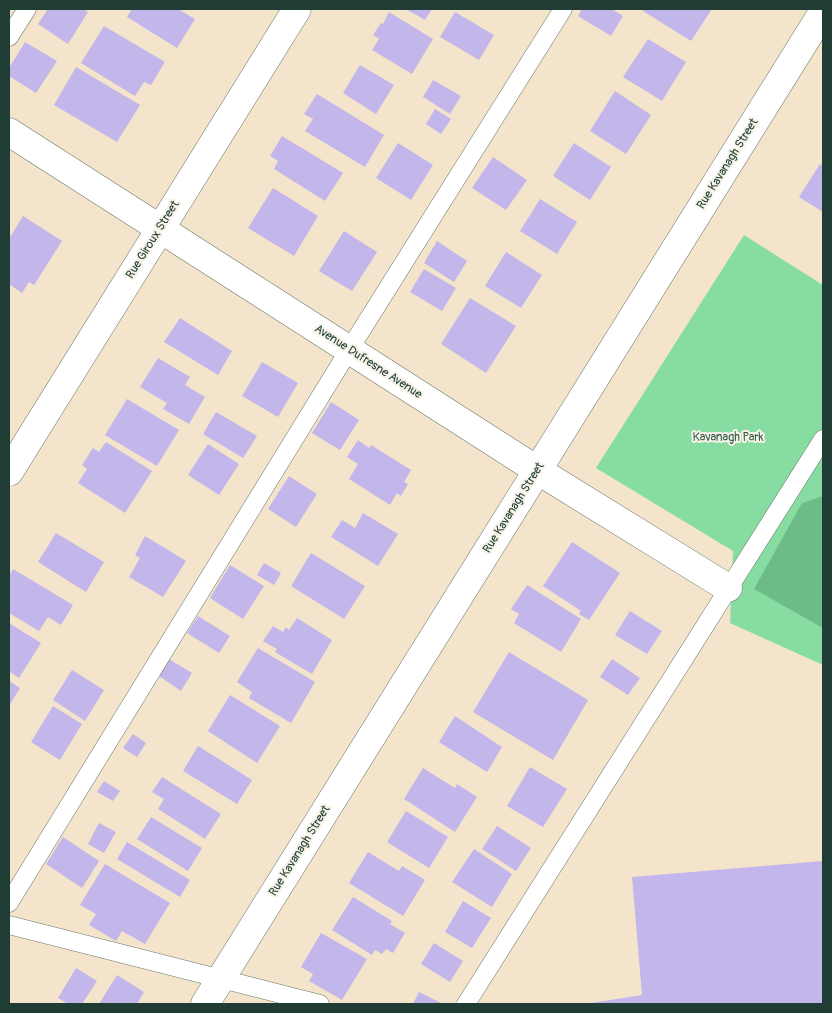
<!DOCTYPE html>
<style>
body{margin:0}
#map{position:relative;width:832px;height:1013px;overflow:hidden;background:#f3e4cb;font-family:Pangolin,sans-serif}
canvas{display:block}
.frame{position:absolute;inset:0;border:10px solid #1f3d34;pointer-events:none}
</style>
<div id="map">
<canvas width="832" height="1013"></canvas>
<div class="frame"></div>
</div>
<script>
const ctx = document.querySelector('canvas').getContext('2d');
ctx.lineJoin = 'round';
function paint(path, color) {
  ctx.fillStyle = color;
  ctx.fill(path, 'evenodd');
}
function trace(path, color, width, dash) {
  ctx.strokeStyle = color;
  ctx.lineWidth = width;
  ctx.lineCap = dash ? 'butt' : 'round';
  ctx.setLineDash(dash || []);
  ctx.stroke(path);
}
function write(font, color, halo, rows, align = 'center') {
  ctx.font = font + ' Pangolin,sans-serif';
  ctx.lineWidth = 4;
  ctx.setLineDash([]);
  ctx.textBaseline = 'middle';
  ctx.strokeStyle = halo;
  ctx.fillStyle = color;
  for (const [text, x, y, turn = 0] of rows) {
    ctx.save();
    ctx.translate(x, y);
    ctx.rotate((+turn || 0) * Math.PI / 180);
    ctx.textAlign = isNaN(turn) ? turn : align;
    if (halo) ctx.strokeText(text, 0, 0);
    ctx.fillText(text, 0, 0);
    ctx.restore();
  }
}
paint(new Path2D(`
 M744 235 823 285V665L730 623 733 551 596 468Z`), '#87dda1');
paint(new Path2D(`
 M823 496V628L754 589 802 503Z`), '#6dbc87');
paint(new Path2D(`
 M48 9H83L88 12 68 44 38 24Z
 M132 9H178L195 19 177 48 127 17Z
 M406 9H432L425 20Z
 M582 9H612L623 16 611 36 578 16Z
 M644 9H712L691 41 643 11Z
 M389 12 433 39 412 74 372 50 379 39 373 35 381 23 383 24Z
 M455 12 494 35 479 60 440 37Z
 M104 26 165 62 151 85 144 82 135 96 81 63Z
 M648 39 686 62 662 101 623 77Z
 M25 42 57 61 36 93 9 76V68Z
 M360 65 394 85 376 114 343 93Z
 M76 67 140 105 117 142 54 105Z
 M433 80 461 96 450 114 423 97Z
 M615 91 651 115 626 154 590 131Z
 M317 94 384 135 365 167 305 131 313 119 304 114Z
 M435 109 451 119 441 134 426 124Z
 M282 136 343 173 325 201 274 169 278 161 270 156Z
 M398 143 433 165 411 200 376 178Z
 M574 143 611 167 590 200 553 176Z
 M493 157 527 180 506 210 472 188Z
 M820 164 823 166V212L799 197Z
 M273 188 318 216 294 256 248 228Z
 M540 199 577 222 557 254 520 231Z
 M23 216 62 241 34 285 29 282 22 293 9 284V239Z
 M344 231 377 252 352 291 319 271Z
 M437 241 467 261 454 282 424 263Z
 M506 252 542 275 521 308 485 286Z
 M424 269 456 288 442 311 410 292Z
 M470 298 516 326 486 373 441 344Z
 M180 318 232 351 218 375 164 342Z
 M158 358 190 377 185 385 205 397 189 424 163 409 167 403 140 387Z
 M262 362 298 383 278 417 242 396Z
 M127 399 179 430 157 466 105 435Z
 M331 402 359 420 340 450 312 433Z
 M216 412 257 436 243 458 203 434Z
 M358 440 369 448 371 445 411 470 404 482 408 484 401 496 397 493 390 505 349 479 358 464 347 457Z
 M106 442 152 471 125 513 78 483 87 469 82 465 93 448 99 452Z
 M208 444 239 464 219 495 188 475Z
 M289 476 317 494 296 527 268 509Z
 M363 513 398 534 378 566 331 537 342 520 355 528Z
 M56 533 104 562 86 592 38 562Z
 M145 536 186 561 163 597 129 577 140 558 135 555Z
 M572 542 620 573 589 620 579 614 581 611 543 586Z
 M311 553 365 586 344 619 291 586Z
 M264 563 281 573 274 585 257 575Z
 M230 565 264 586 243 619 210 598Z
 M13 569 73 605 61 625 48 617 39 631 9 613V577Z
 M527 585 581 619 561 652 514 623 519 614 511 609Z
 M630 611 662 631 647 654 615 635Z
 M198 616 230 636 219 653 187 633Z
 M297 618 332 640 312 674 275 652 277 649 263 641 273 626 283 632 286 627 289 630Z
 M9 623 41 643 19 678 9 671Z
 M258 648 315 682 291 723 249 698 252 692 237 682Z
 M509 652 588 700 553 760 473 712Z
 M169 659 192 673 181 691 159 676Z
 M612 659 640 678 628 695 600 677Z
 M72 670 104 690 85 721 53 700Z
 M9 681 20 688 9 706Z
 M230 695 280 726 257 763 208 731Z
 M53 706 82 724 60 760 31 742Z
 M455 716 502 747 487 772 439 742Z
 M133 734 146 743 137 757 123 748Z
 M198 746 252 780 237 804 183 771Z
 M530 767 567 789 543 827 507 806Z
 M423 768 455 788 457 784 477 797 455 832 404 799Z
 M162 777 221 814 205 839 158 809 164 799 152 792Z
 M104 781 120 791 113 801 97 792Z
 M406 811 448 837 429 868 387 842Z
 M151 817 202 848 188 871 137 839Z
 M99 823 116 832 104 853 88 844Z
 M497 826 531 848 516 871 482 849Z
 M63 837 99 861 82 888 46 864Z
 M127 842 190 880 180 897 117 859Z
 M474 849 512 874 492 907 452 882Z
 M368 852 399 871 402 866 425 880 403 916 349 883Z
 M823 861V1004H592L591 1003 642 995 632 877Z
 M105 864 170 903 145 944 122 931 116 941 89 925 96 914 80 905Z
 M353 897 392 921 390 924 405 933 393 953 386 949 382 954 375 950 372 955 332 930Z
 M463 901 491 918 472 948 445 932Z
 M321 933 367 959 342 1000 309 981 313 974 301 967Z
 M434 943 463 961 450 982 421 964Z
 M76 968 97 981 82 1004H68L58 998Z
 M117 975 144 992 137 1004H99Z
 M419 992 443 1004H413Z`), '#c3b6ea');
const service = new Path2D(`
 M9 37 27 9
 M9 903 349 350 563 9
 M9 925 320 1004
 M466 1004 823 439`);
const minor = new Path2D(`
 M9 132 537 470 728 588
 M9 472 297 9
 M205 1004 823 12`);
trace(service, '#697769', 19);
trace(minor, '#697769', 29);
trace(service, '#fff', 18);
trace(minor, '#fff', 28);
write('12px', '#1f3d34', '#f7f3e8', [
 ["Rue Kavanagh Street",728,164,-58],
 ["Rue Giroux Street",153,240,-58],
 ["Avenue Dufresne Avenue",368,362,33],
 ["Rue Kavanagh Street",514,508,-58],
 ["Rue Kavanagh Street",300,851,-58]
]);
write('12px', '#345d4a', '#f7f3e8', [
 ["Kavanagh Park",728,438]
]);
</script>
